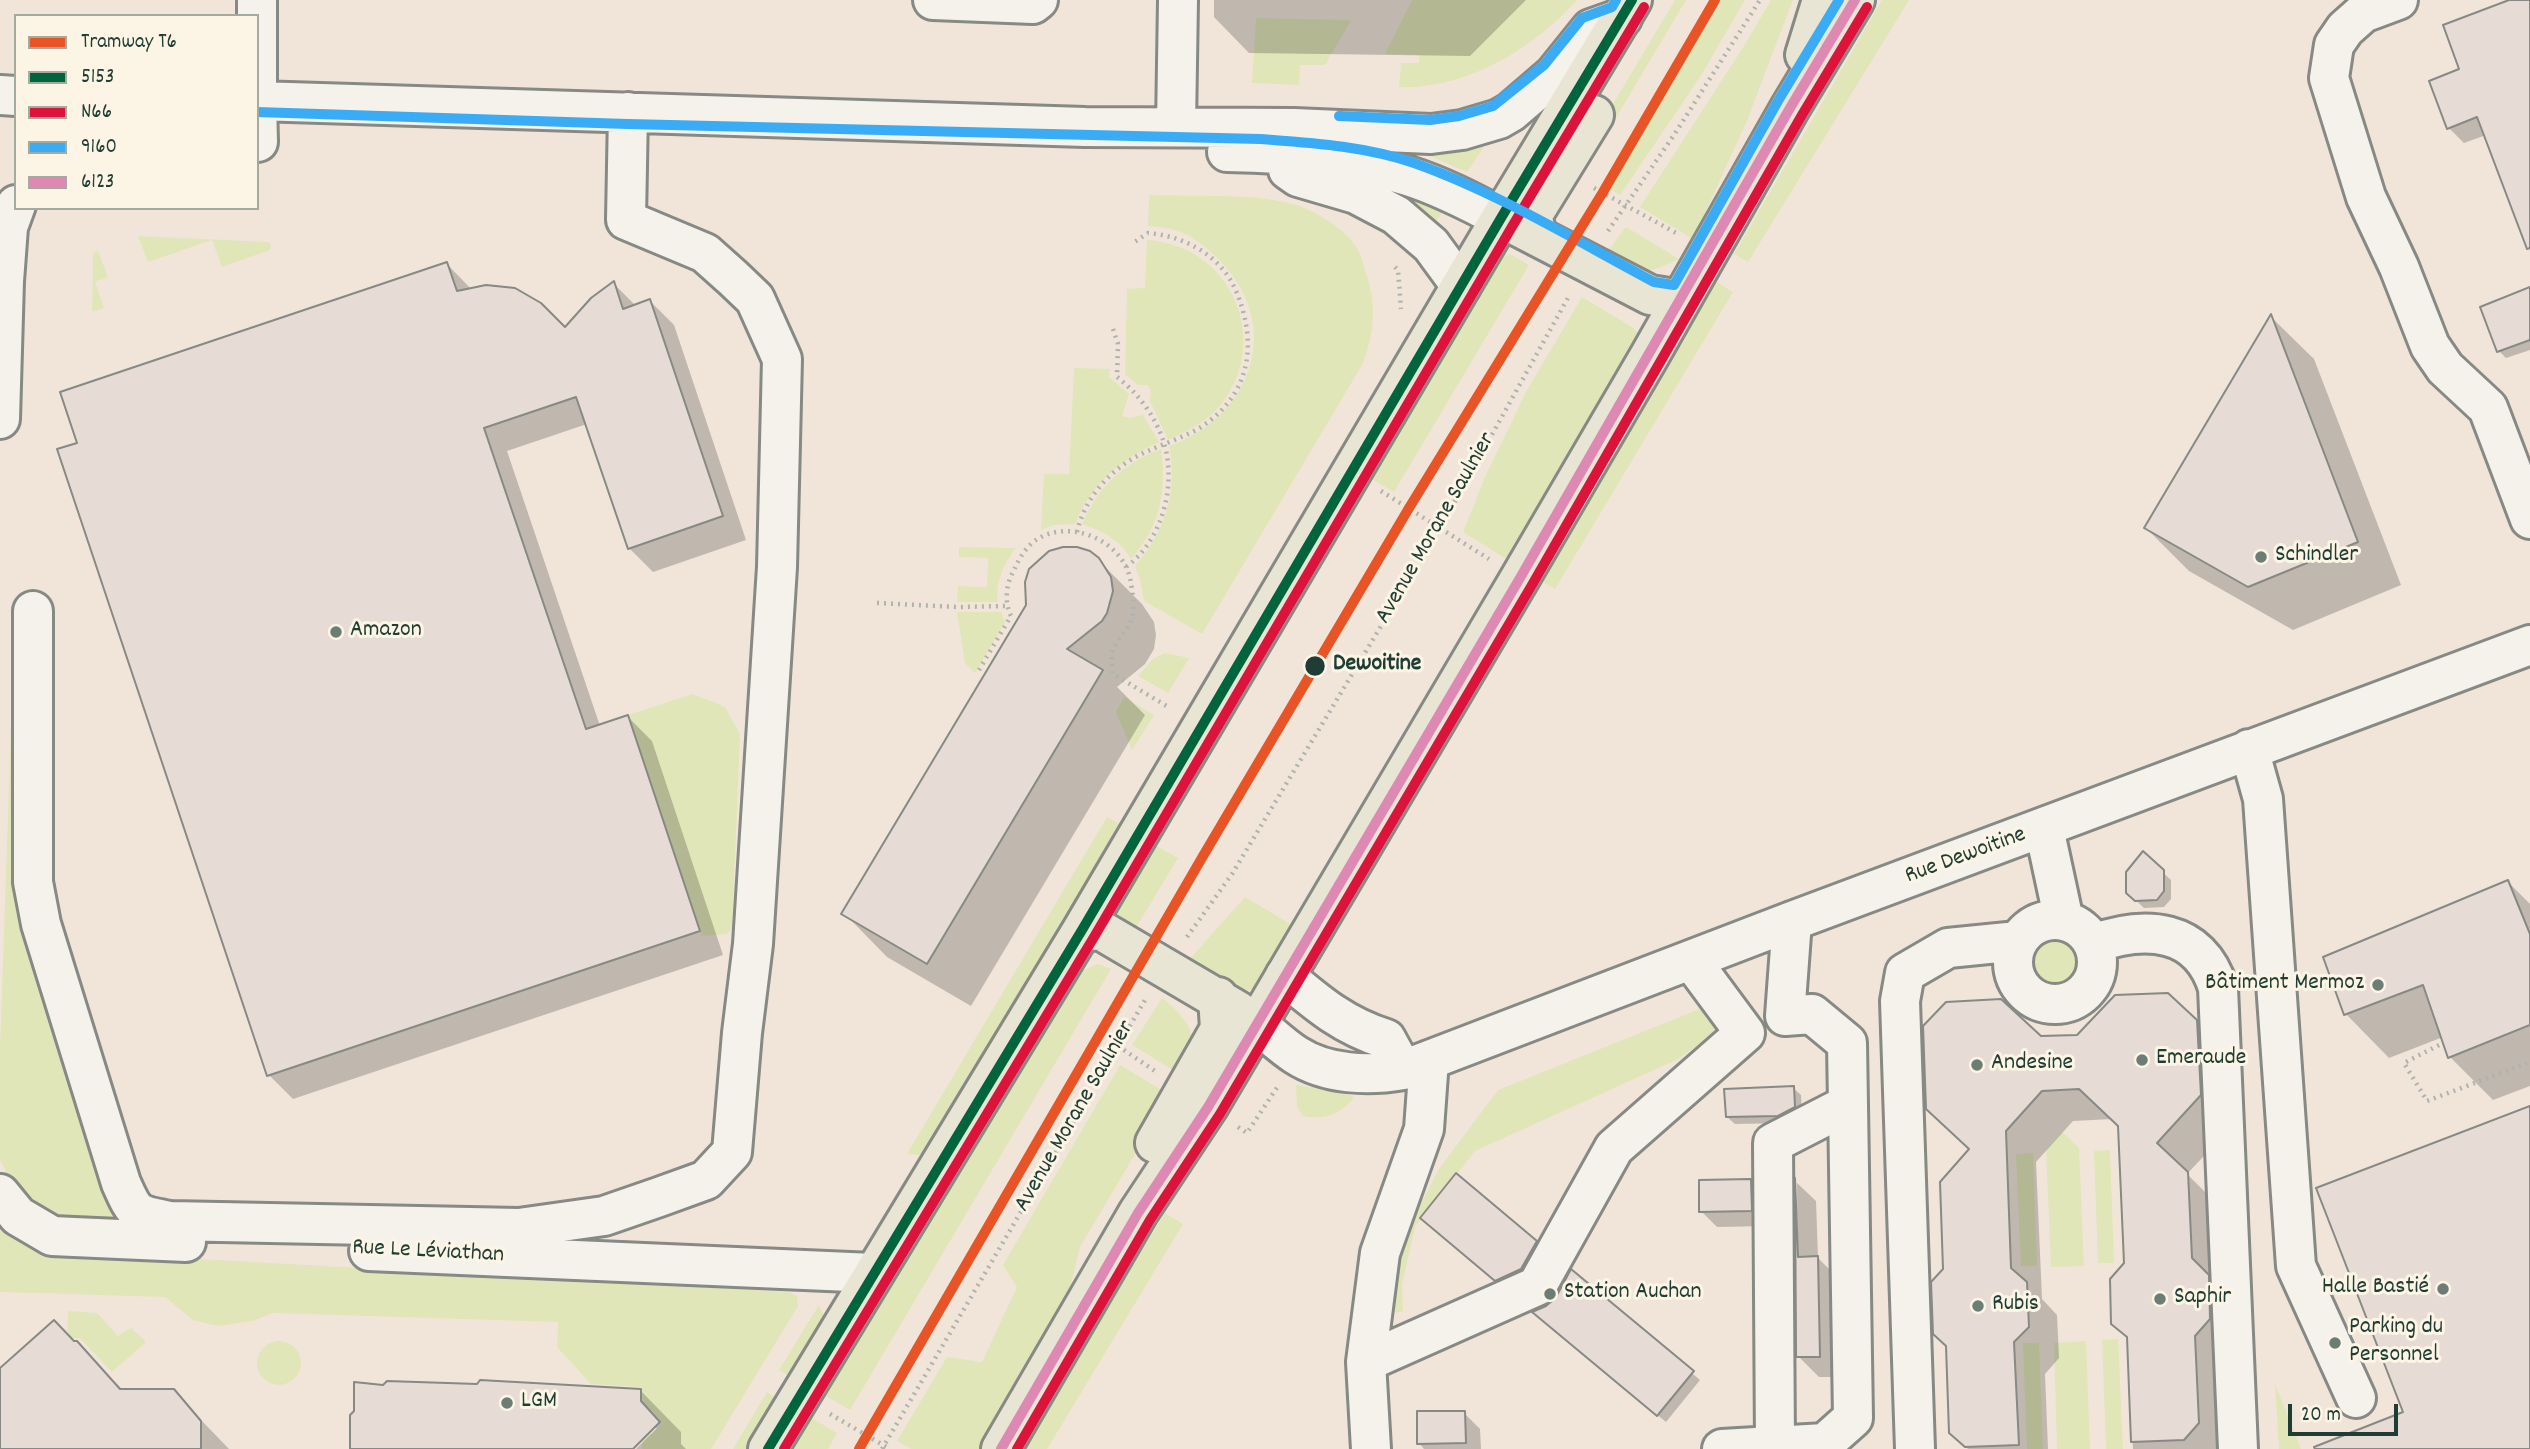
<!DOCTYPE html>
<meta charset="utf-8">
<style>
body{margin:0}
#map{position:relative;width:2530px;height:1449px;overflow:hidden;background:#f7f3ea;font-family:Dekko,sans-serif}
canvas{display:block}
.legend{position:absolute;left:14px;top:14px;width:245px;height:196px;box-sizing:border-box;background:#fcf5e5;border:2px solid #a4ab9e;margin:0;padding:9px 12px;list-style:none;font-size:21px;color:#1f3d34}
.legend li{display:flex;align-items:center;gap:14px;height:35px}
.legend b{width:35px;border:2px solid #a4ab9e}
.scale{position:absolute;left:2288px;top:1404px;width:110px;height:32px;box-sizing:border-box;border:4px solid #1f3d34;border-top:0;padding-left:9px;font-size:21px;line-height:24px;white-space:nowrap;color:#1f3d34;-webkit-text-stroke:5px #fcf5e5;paint-order:stroke}
</style>
<div id="map">
<canvas width="2530" height="1449"></canvas>
<ul class="legend">
<li><b style="height:9px;background:#e85426"></b>Tramway T6</li>
<li><b style="height:9px;background:#00643c"></b>5153</li>
<li><b style="height:9px;background:#dc143c"></b>N66</li>
<li><b style="height:9px;background:#3aacf5"></b>9160</li>
<li><b style="height:9px;background:#dd89b4"></b>6123</li>
</ul>
<div class="scale">20 m</div>
</div>
<script>
const ctx = document.querySelector('canvas').getContext('2d');
ctx.lineJoin = 'round';
function paint(path, color) {
  ctx.fillStyle = color;
  ctx.fill(path, 'evenodd');
}
function trace(path, color, width, dash) {
  ctx.strokeStyle = color;
  ctx.lineWidth = width;
  ctx.lineCap = dash ? 'butt' : 'round';
  ctx.setLineDash(dash || []);
  ctx.stroke(path);
}
function write(font, color, halo, rows, align = 'center') {
  ctx.font = font + ' Dekko,sans-serif';
  ctx.lineWidth = 6;
  ctx.setLineDash([]);
  ctx.textBaseline = 'middle';
  ctx.strokeStyle = halo;
  ctx.fillStyle = color;
  for (const [text, x, y, turn = 0] of rows) {
    ctx.save();
    ctx.translate(x, y);
    ctx.rotate((+turn || 0) * Math.PI / 180);
    ctx.textAlign = isNaN(turn) ? turn : align;
    if (halo) ctx.strokeText(text, 0, 0);
    ctx.fillText(text, 0, 0);
    ctx.restore();
  }
}
paint(new Path2D(`
 M0 0H2530V1449H0ZM16 16H257V208H16Z`), '#f1e5da');
paint(new Path2D(`
 M1412 0H1577C1534 48 1466 90 1399 87L1401 63H1419V55L1385 54Z
 M1675 0H1686L1583 173 1575 168Z
 M1721 0H1745L1700 77 1620 195 1609 189Z
 M1771 0H1793L1746 123 1693 239 1640 207 1744 46Z
 M1882 0H1909L1748 262 1734 254Z
 M1256 18 1351 20 1325 65H1300L1299 85 1252 83Z
 M1490 138 1467 172 1419 151Z
 M1404 194 1428 202 1443 212 1431 228 1398 197Z
 M1149 195C1195 197 1244 193 1289 203 1310 207 1348 230 1358 250 1362 256 1363 264 1365 270 1377 303 1375 333 1362 365L1202 634 1144 601 1140 579 1135 566C1165 532 1178 491 1169 446 1250 418 1284 329 1222 263 1209 249 1193 235 1174 230 1166 227 1156 227 1148 226Z
 M1626 227 1679 259C1643 277 1639 271 1604 256Z
 M138 236 269 242 271 246 270 250 222 267 212 240 148 262Z
 M1147 240C1225 244 1270 330 1227 396 1213 418 1191 430 1168 440L1150 401 1151 391 1148 385H1138L1125 374 1127 289 1145 288Z
 M98 251 108 277 95 282 104 308 92 312 93 253Z
 M1510 254 1529 265 1394 492 1372 479 1503 256Z
 M1715 281 1733 292 1555 589 1537 579Z
 M1582 297 1632 327 1638 333V342L1508 560 1463 532 1485 477 1526 392Z
 M1074 368 1110 369 1109 377 1129 394 1122 416 1130 418 1143 415 1159 442C1120 460 1091 484 1075 524L1053 525 1041 530 1044 474H1069Z
 M1161 449C1167 491 1160 527 1131 559 1120 540 1103 531 1082 524 1098 487 1123 463 1161 449Z
 M959 547 1016 548C1004 563 995 582 998 602H957L958 586 987 587 988 558 959 557Z
 M957 612H1001L1005 622 975 673 965 663Z
 M14 639 20 887 131 1236 32 1211 13 1184 0 1160V1049Z
 M1165 653 1189 658 1168 693 1138 676 1153 659Z
 M693 694 725 707 740 734 732 928 727 934 702 936 628 715Z
 M1124 697 1154 715 1132 750 1116 712Z
 M1107 817 1123 826 927 1151 919 1155 907 1154Z
 M1155 845 1178 858 1135 929 1116 917 1115 907Z
 M1245 897 1292 925 1254 989 1244 991 1189 960Z
 M2034 962a21 21 0 1 1 42 0a21 21 0 1 1-42 0Z
 M1098 964 1111 969 850 1410 824 1395 1073 979 1079 972Z
 M1162 998C1175 1008 1193 1024 1192 1043 1192 1053 1186 1066 1183 1076L1132 1045Z
 M1700 1009 1711 1012 1719 1027 1703 1042 1676 1060 1475 1151 1415 1227 1402 1285 1403 1311 1395 1313 1394 1285 1409 1226 1439 1169 1498 1090Z
 M1120 1065 1170 1095 1080 1247 1066 1305 981 1449H911L897 1441 947 1357 982 1362 1017 1287 1003 1265Z
 M1296 1085 1337 1091 1354 1097C1342 1114 1323 1121 1303 1116L1297 1107Z
 M2062 1132 2079 1148 2084 1266 2051 1267 2046 1150Z
 M2110 1150 2114 1263H2098L2094 1151Z
 M2033 1153 2037 1266H2021L2016 1154Z
 M1165 1213 1183 1224 1047 1449H1021Z
 M0 1226 14 1239 38 1250 789 1292 797 1296 798 1306 711 1449H642V1434H652L662 1423 653 1411 643 1412 642 1387 591 1384 557 1347 558 1322 273 1313 253 1321 218 1326 193 1320 165 1297 0 1292Z
 M819 1305 825 1319 792 1378 779 1370Z
 M68 1311 97 1313 118 1336 131 1328 146 1342 112 1372 80 1338H67Z
 M2118 1339 2123 1449H2106L2102 1340Z
 M2086 1341 2090 1449H2057L2054 1343Z
 M257 1363a22 22 0 1 1 44 0a22 22 0 1 1-44 0Z
 M2023 1343H2039L2043 1449H2027Z
 M2275 1384 2301 1449H2279Z
 M767 1392 778 1399 748 1449H733Z
 M810 1417 837 1433 828 1449H791Z`), '#e0e6b8');
paint(new Path2D(`
 M1214 0H1526L1470 56 1249 53 1214 17Z
 M2514 0H2530V251L2486 135 2464 143 2449 128 2462 70Z
 M447 264 472 290 565 330 614 284 636 306 650 301 674 325 746 540 653 572 629 548 587 424 507 451 600 726 628 717 652 741 723 955 293 1099 269 1075 79 444Z
 M2530 297V350L2506 358 2499 351Z
 M2271 317 2314 359 2401 585 2293 630 2189 571 2146 528Z
 M1098 560 1142 604 1154 622 1156 635 1154 649 1145 664 1117 687 1145 715 971 1006 887 957 844 913Z
 M2143 854 2171 880V899L2164 907 2144 908 2128 893Z
 M2508 882 2530 904V1086L2493 1100 2450 1057 2443 1037 2389 1058 2346 1014Z
 M2196 1021 2228 1053 2231 1127 2187 1174 2218 1205 2229 1449H2133L2120 1127 2112 1119 2073 1121 2036 1162 2042 1299 2057 1315 2059 1358 2045 1374 2048 1449H1968L1951 1432 1945 1270 1970 1151 1927 1108 2040 1038 2078 1037Z
 M1793 1088 1801 1095 1802 1115 1787 1123 1735 1124 1727 1117Z
 M1751 1181 1767 1197V1226L1717 1227 1701 1211Z
 M1797 1183 1816 1201 1818 1258 1839 1279 1840 1377H1819L1798 1356Z
 M1429 1226 1536 1242 1544 1250 1529 1276 1504 1288Z
 M1572 1272 1700 1380 1666 1422 1542 1320 1547 1307 1557 1298Z
 M74 1343 123 1390 173 1391 229 1449H0V1371Z
 M383 1387 640 1390 681 1432V1444L686 1449H636L657 1428H652L632 1448 634 1449H351Z
 M1464 1413 1480 1429 1481 1449H1424L1419 1443Z`), '#0003');
const building = new Path2D(`
 M2509 0H2530V248L2527 249 2477 117 2447 129 2429 81 2459 69 2443 25Z
 M447 262 457 291 486 285 515 288 541 303 565 327 591 298 614 281 623 309 650 299 723 516 628 549 576 397 484 428 586 729 628 715 700 931 267 1076 57 449 77 443 60 392Z
 M2530 287V340L2497 352 2480 307Z
 M2271 314 2358 542 2248 587 2144 528Z
 M1063 547H1077L1090 551 1099 558 1111 577 1113 591 1107 613 1102 621 1067 649 1103 670 927 964 841 914 1026 605 1025 582 1029 569 1049 551Z
 M2143 851 2164 870V891L2157 900 2135 901 2126 893V872Z
 M2508 880 2530 934V1025L2448 1058 2423 985 2344 1015 2323 957Z
 M2168 993 2197 1020 2201 1095 2157 1143 2188 1172 2192 1258 2209 1275 2210 1319 2195 1336 2199 1423 2184 1440 2131 1442 2127 1337 2111 1324 2110 1279 2124 1263 2118 1126 2079 1089 2042 1091 2006 1131 2011 1268 2027 1282 2029 1327 2014 1342 2019 1445 1965 1447 1949 1433 1946 1346 1933 1334 1931 1282 1943 1269 1940 1182 1969 1149 1926 1109 1923 1026 1946 1002 2001 999 2041 1036 2077 1035 2115 995Z
 M1794 1086 1795 1107 1778 1116 1726 1117 1724 1089Z
 M2530 1106V1449H2315L2314 1447 2403 1412 2316 1188Z
 M1456 1173 1537 1241 1521 1269 1495 1281 1420 1218Z
 M1795 1178 1798 1257 1818 1256 1820 1357H1796Z
 M1751 1179 1752 1211 1699 1212V1180Z
 M1571 1269 1694 1371 1657 1416 1532 1312 1546 1306 1556 1297Z
 M54 1320 74 1341H77L120 1389H174L201 1421V1449H0V1368Z
 M480 1380 641 1389V1401L660 1422 633 1449H350V1415L354 1411V1382L383 1385 387 1381 477 1384Z
 M1417 1411H1465L1466 1443 1417 1444Z`);
paint(building, '#e7dbd5');
trace(building, '#868984', 2);
const minor = new Path2D(`
 M933 0 1033 4 1038 0
 M2398 0 2363 13 2345 29 2334 45 2329 78 2366 197 2399 267 2430 346 2445 368 2488 408 2530 519
 M0 95 16 96
 M257 99V0
 M257 101 1085 127 1294 128 1431 134 1462 130 1499 119 1511 112 1554 75 1591 29 1622 18
 M257 103 258 142
 M1176 127 1178 0
 M1227 152C1287 153 1350 158 1408 176 1440 186 1471 202 1501 218
 M1288 170 1298 177 1356 194 1396 215 1431 245 1461 286
 M0 419 4 281 8 227 16 205
 M33 611V882L41 924 121 1183C135 1215 136 1215 170 1221L519 1228 604 1216 659 1197 706 1180 732 1152 742 1033 753 944 777 567 782 359 755 299 733 278 705 253 626 220 628 112
 M2249 749 2263 799 2296 1266 2356 1398
 M2044 828 2064 921
 M2013 962a42 42 0 1 1 84 0a42 42 0 1 1-84 0Z
 M2093 944C2145 925 2200 928 2218 988L2238 1449
 M1285 976C1318 1004 1344 1026 1386 1039L1403 1070
 M1257 1024C1270 1034 1282 1046 1296 1055 1327 1075 1369 1076 1403 1070L1792 921 2530 645
 M0 1194 18 1216 52 1236 186 1242
 M369 1251 873 1273
 M1366 1362 1537 1286 1614 1148 1745 1033 1691 960
 M1775 1446 1773 1143 1847 1105
 M1371 1449 1366 1362 1380 1253 1424 1129 1429 1060
 M1722 1449 1825 1443 1853 1418 1847 1043 1812 1014 1785 1016 1792 921
 M1915 1449 1900 1001 1905 973 1948 948 2018 941`);
const major = new Path2D(`
 M1805 55 1822 0
 M1515 225 1650 295 1681 300
 M1538 237 1532 216 1594 115
 M1082 930 1102 931 1238 1011
 M1155 1143 1220 1029 1218 997
 M768 1449 1082 930 1501 218 1632 0
 M1001 1449 1138 1213 1208 1107 1520 578 1650 355 1790 108 1855 0`);
trace(minor, '#868984', 44);
trace(major, '#868984', 44);
trace(new Path2D(`
 M1594 188 1678 234
 M1608 231 1674 135 1760 0
 M1395 267 1398 270 1401 309
 M1113 329 1118 344 1117 377C1138 393 1156 417 1164 443 1177 485 1162 541 1126 567
 M1381 491 1489 559
 M1077 532C1085 496 1114 465 1148 451 1165 443 1185 437 1201 427 1251 394 1258 343 1236 291 1221 255 1184 236 1148 233L1133 243
 M877 603 957 607 1007 606
 M979 670 1011 616C1004 601 1006 584 1014 570 1018 561 1024 550 1032 543 1066 515 1126 540 1131 584 1133 593 1135 612 1131 621 1127 632 1115 641 1112 653 1111 659 1113 668 1113 674L1170 708
 M1187 937 1232 874 1440 528 1569 296
 M2439 1045 2404 1063 2427 1101 2530 1062
 M1118 1046 1155 1071
 M1238 1127 1247 1133 1278 1086
 M830 1414 890 1449
 M882 1449 1145 1000`), '#b0b2ad', 4.5, [2, 5]);
trace(minor, '#f5f2ec', 38);
trace(major, '#e9e5d5', 38);
trace(new Path2D(`
 M768 1449 1082 930 1501 218 1632 0`), '#00643c', 10);
trace(new Path2D(`
 M784 1449 1094 937 1513 225 1644 7
 M1017 1449 1150 1220 1220 1114 1532 585 1802 115 1867 7`), '#dc143c', 10);
trace(new Path2D(`
 M257 112 628 124 1260 139C1312 143 1364 146 1414 163 1496 192 1577 241 1654 282L1674 285 1778 101 1839 0
 M1339 116 1430 120 1459 116 1493 106 1544 65 1582 18 1612 7 1616 0`), '#3aacf5', 10);
trace(new Path2D(`
 M1001 1449 1138 1213 1208 1107 1520 578 1790 108 1855 0`), '#dd89b4', 10);
trace(new Path2D(`
 M859 1449 1203 856 1409 508 1603 192 1715 0`), '#e85426', 10);
for (const [x, y, r, color] of [
 [2261,557,7,"#6b7d74"],
 [336,632,7,"#6b7d74"],
 [1315,666,11,"#1f3d34"],
 [2378,985,7,"#6b7d74"],
 [2142,1060,7,"#6b7d74"],
 [1977,1065,7,"#6b7d74"],
 [2443,1289,7,"#6b7d74"],
 [1550,1294,7,"#6b7d74"],
 [2160,1299,7,"#6b7d74"],
 [1978,1306,7,"#6b7d74"],
 [2335,1343,7,"#6b7d74"],
 [507,1403,7,"#6b7d74"]
]) {
  const dot = new Path2D();
  dot.arc(x, y, r, 0, 2 * Math.PI);
  ctx.fillStyle = color;
  ctx.fill(dot);
  trace(dot, '#fcf5e5', 2.5);
}
write('24px', '#1f3d34', '#fcf5e5', [
 ["Avenue Morane Saulnier",1437,529,-60],
 ["Rue Dewoitine",1966,857,-20],
 ["Avenue Morane Saulnier",1076,1117,-60],
 ["Rue Le Léviathan",428,1253,3]
]);
write('24px', '#1f3d34', '#fcf5e5', [
 ["Schindler",2275,557],
 ["Amazon",350,632],
 ["Bâtiment Mermoz",2364,985,"right"],
 ["Emeraude",2156,1060],
 ["Andesine",1991,1065],
 ["Halle Bastié",2429,1289,"right"],
 ["Station Auchan",1564,1294],
 ["Saphir",2174,1299],
 ["Rubis",1992,1306],
 ["Parking du",2349,1329],
 ["Personnel",2349,1357],
 ["LGM",521,1403]
], 'left');
write('bold 24px', '#1f3d34', '#fcf5e5', [
 ["Dewoitine",1333,666]
], 'left');
</script>
